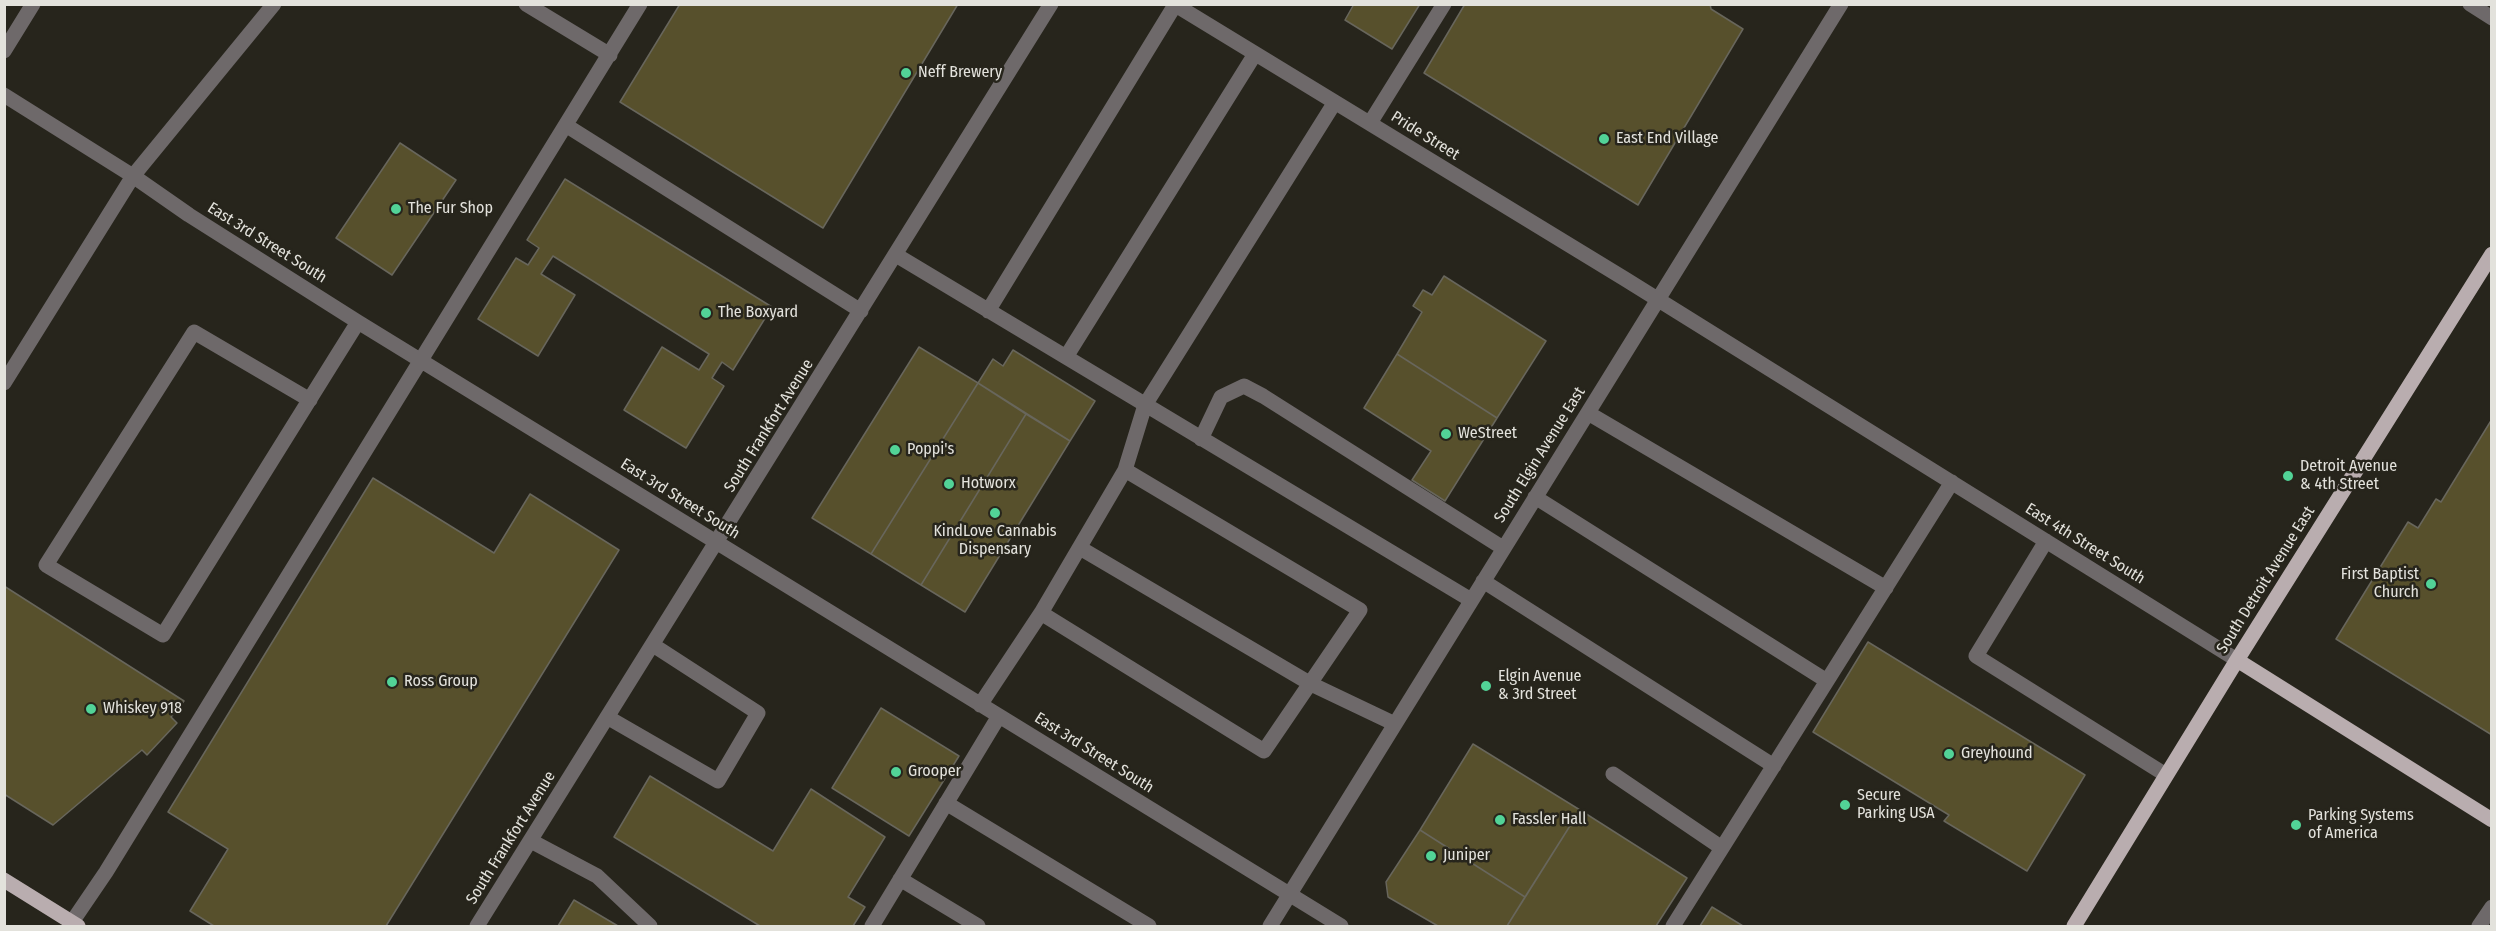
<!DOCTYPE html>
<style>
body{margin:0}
#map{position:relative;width:2496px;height:931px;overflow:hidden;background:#27251c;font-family:"Fira Sans Condensed",sans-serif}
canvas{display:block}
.frame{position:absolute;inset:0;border:6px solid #e3e2dc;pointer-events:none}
</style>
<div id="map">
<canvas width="2496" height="931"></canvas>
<div class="frame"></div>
</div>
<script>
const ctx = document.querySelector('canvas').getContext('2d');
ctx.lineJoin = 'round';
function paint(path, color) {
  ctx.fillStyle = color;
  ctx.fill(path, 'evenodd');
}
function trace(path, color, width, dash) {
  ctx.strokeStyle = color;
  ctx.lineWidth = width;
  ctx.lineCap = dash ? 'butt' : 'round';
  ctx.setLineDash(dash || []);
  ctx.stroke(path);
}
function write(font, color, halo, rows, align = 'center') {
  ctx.font = font + ' "Fira Sans Condensed",sans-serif';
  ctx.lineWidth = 5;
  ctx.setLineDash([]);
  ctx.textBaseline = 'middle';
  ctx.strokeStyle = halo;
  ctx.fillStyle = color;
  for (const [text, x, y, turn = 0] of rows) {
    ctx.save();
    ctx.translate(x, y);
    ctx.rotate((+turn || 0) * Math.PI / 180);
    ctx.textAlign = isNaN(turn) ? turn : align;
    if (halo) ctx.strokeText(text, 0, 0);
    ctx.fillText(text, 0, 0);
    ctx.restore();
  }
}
const building = new Path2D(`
 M680 4H958L823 228 620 102Z
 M1354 4H1420L1392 49 1345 20Z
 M1465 4H1710L1711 9 1743 29 1638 205 1424 73Z
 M400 143 456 180 392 275 336 238Z
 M565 179 772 307 733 370 722 362 712 378 724 386 686 448 624 410 662 347 699 370 709 354 553 256 541 274 575 295 538 356 478 319 516 258 528 265 539 248 527 240Z
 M1444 276 1546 341 1497 418 1397 354 1422 312 1413 306 1423 290 1432 295Z
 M919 347 978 383 871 554 812 518Z
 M1013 350 1095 401 1070 441 978 383 993 359 1003 366Z
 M1397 354 1497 418 1445 501 1412 480 1431 451 1364 408Z
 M978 383 1026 414 921 585 871 554Z
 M1026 414 1070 441 965 612 921 585Z
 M2492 419V735L2336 639 2408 522 2418 528 2436 499 2441 502Z
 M373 478 494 553 530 494 619 550 386 926H214L190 911 228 849 168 812Z
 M4 586 184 701 171 717 177 723 147 755 142 750 53 825 4 794Z
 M1868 642 2085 775 2027 871 1944 821 1949 815 1813 732Z
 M881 708 959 756 909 836 832 788Z
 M1473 744 1580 810 1525 897 1420 830Z
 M650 776 773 851 811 789 885 837 848 897 865 907 853 926H760L614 837Z
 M1580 810 1687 878 1656 926H1507Z
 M1420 830 1525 897 1507 926H1438L1388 897 1386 882Z
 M574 900 618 926H558Z
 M1712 907 1743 926H1700Z`);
paint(building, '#57502c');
trace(building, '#68665c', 1.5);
trace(new Path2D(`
 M526 4 610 55
 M1174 4 1625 279 2237 660
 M2470 4 2492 18
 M4 51 33 4
 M4 95 133 176 189 215 358 322 1341 926
 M1370 123 1444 4
 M567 126 861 311
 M896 255 1471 600
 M988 311 1175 5
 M1066 357 1255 54
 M4 383 133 176 274 4
 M310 400 194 332 46 565 163 635 333 362 358 322
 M1588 413 1886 588
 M1201 439 1221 397 1244 386 1263 396 1503 548
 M1535 497 1827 681
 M2046 541 1976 656 2166 775
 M1080 548 1311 684 1395 724
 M1483 581 1774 766
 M1041 613 1264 751 1360 610 1125 470
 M980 705 1041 613 1125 470 1145 405 1335 102
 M607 717 718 781 758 713 653 645
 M1613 774 1722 848
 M946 803 1149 926
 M531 841 597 876 650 926
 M900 879 978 926
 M72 922 106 872 640 4
 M477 926 1051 4
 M872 926 999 716
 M1270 926 1841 4
 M1673 926 1952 482
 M2479 926 2492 907`), '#6e696a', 15);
trace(new Path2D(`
 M2237 660 2492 820
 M4 880 78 926
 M2074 926 2237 660 2492 254`), '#b9adaf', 15);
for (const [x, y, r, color] of [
 [906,73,6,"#52d397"],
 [1604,139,6,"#52d397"],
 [396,209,6,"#52d397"],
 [706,313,6,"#52d397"],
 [1446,434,6,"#52d397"],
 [895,450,6,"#52d397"],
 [2288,476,6,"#52d397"],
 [949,484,6,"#52d397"],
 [995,513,6,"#52d397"],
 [2431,584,6,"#52d397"],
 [392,682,6,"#52d397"],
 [1486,686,6,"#52d397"],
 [91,709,6,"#52d397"],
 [1949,754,6,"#52d397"],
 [896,772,6,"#52d397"],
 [1845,805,6,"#52d397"],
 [1500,820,6,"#52d397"],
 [2296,825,6,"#52d397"],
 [1431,856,6,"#52d397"]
]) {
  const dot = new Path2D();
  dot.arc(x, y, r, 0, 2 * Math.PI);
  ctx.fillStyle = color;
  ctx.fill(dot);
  trace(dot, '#27251c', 2);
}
write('16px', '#e3e2dc', '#27251c', [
 ["Neff Brewery",918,73],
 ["East End Village",1616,139],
 ["The Fur Shop",408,209],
 ["The Boxyard",718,313],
 ["WeStreet",1458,434],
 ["Poppi's",907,450],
 ["Detroit Avenue",2300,467],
 ["& 4th Street",2300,485],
 ["Hotworx",961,484],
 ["KindLove Cannabis",995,532,"center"],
 ["Dispensary",995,550,"center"],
 ["First Baptist",2419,575,"right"],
 ["Church",2419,593,"right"],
 ["Elgin Avenue",1498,677],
 ["& 3rd Street",1498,695],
 ["Ross Group",404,682],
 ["Whiskey 918",103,709],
 ["Greyhound",1961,754],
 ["Grooper",908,772],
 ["Secure",1857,796],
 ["Parking USA",1857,814],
 ["Parking Systems",2308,816],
 ["of America",2308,834],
 ["Fassler Hall",1512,820],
 ["Juniper",1443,856]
], 'left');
write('16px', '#e3e2dc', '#27251c', [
 ["Pride Street",1425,136,32],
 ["East 3rd Street South",267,243,32],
 ["South Frankfort Avenue",769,426,-58],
 ["South Elgin Avenue East",1540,455,-58],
 ["East 3rd Street South",680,499,32],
 ["East 4th Street South",2085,544,32],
 ["South Detroit Avenue East",2266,580,-58],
 ["East 3rd Street South",1094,753,32],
 ["South Frankfort Avenue",511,838,-58]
]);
</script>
